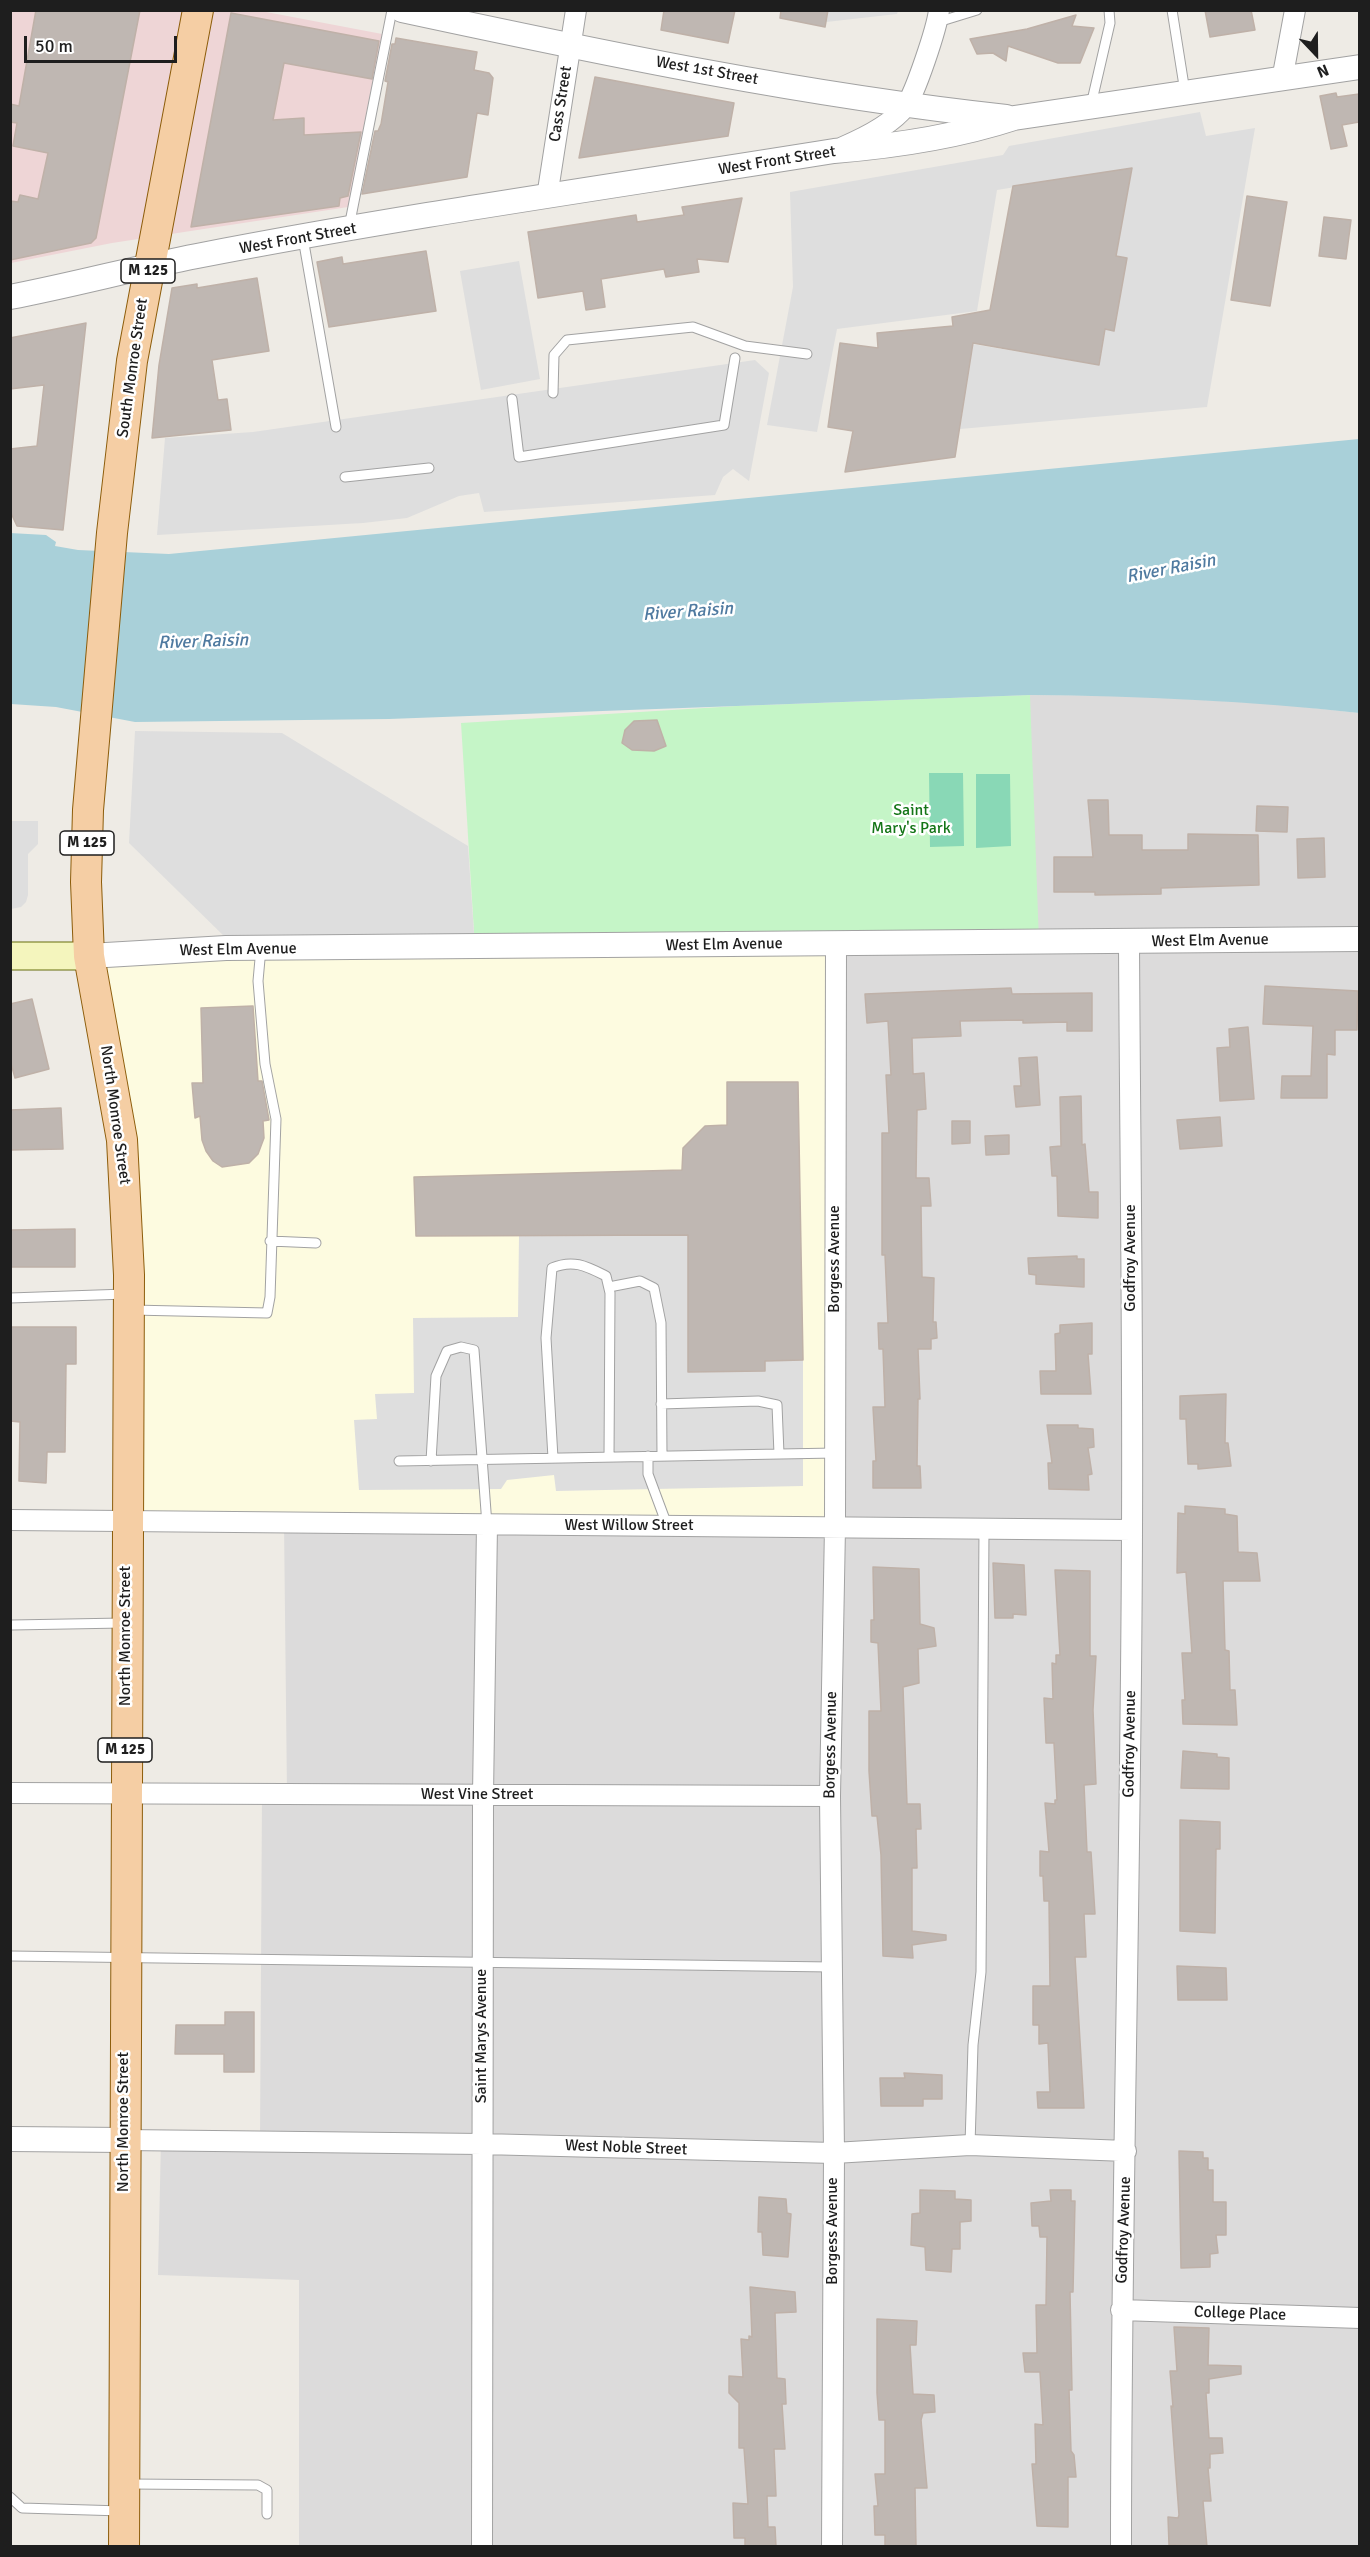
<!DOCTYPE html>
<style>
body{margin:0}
#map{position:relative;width:1370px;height:2557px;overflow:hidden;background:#eeebe5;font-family:Signika,sans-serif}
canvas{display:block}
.frame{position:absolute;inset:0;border:12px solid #1e1e1e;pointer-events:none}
.north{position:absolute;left:1286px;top:24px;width:60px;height:60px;-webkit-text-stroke:4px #fff;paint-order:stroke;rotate:158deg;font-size:16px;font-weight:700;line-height:24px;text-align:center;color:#1e1e1e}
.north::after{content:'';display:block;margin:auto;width:21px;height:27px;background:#1e1e1e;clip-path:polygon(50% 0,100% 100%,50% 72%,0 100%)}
.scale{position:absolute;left:24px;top:36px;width:153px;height:27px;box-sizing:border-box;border:3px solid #1e1e1e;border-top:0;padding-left:8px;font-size:18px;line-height:21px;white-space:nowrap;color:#1e1e1e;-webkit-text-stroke:4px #fff;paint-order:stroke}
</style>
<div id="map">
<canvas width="1370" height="2557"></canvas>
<div class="frame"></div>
<div class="north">N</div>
<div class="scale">50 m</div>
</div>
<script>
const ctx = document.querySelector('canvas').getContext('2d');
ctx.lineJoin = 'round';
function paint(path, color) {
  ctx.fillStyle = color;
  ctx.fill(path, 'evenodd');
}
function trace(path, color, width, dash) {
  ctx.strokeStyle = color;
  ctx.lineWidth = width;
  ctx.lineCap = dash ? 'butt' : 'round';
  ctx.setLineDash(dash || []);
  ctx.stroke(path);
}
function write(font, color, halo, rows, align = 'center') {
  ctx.font = font + ' Signika,sans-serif';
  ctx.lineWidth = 5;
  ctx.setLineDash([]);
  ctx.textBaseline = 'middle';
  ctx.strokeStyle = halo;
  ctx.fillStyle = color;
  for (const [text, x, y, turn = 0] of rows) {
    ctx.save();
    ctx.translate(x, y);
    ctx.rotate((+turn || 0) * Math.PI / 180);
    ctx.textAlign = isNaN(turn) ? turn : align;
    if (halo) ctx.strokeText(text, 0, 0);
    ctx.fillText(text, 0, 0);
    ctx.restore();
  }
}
paint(new Path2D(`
 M1030 695 1131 696 1277 704 1359 713V2546H299V2280L158 2275 161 2140 260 2141 262 1794H287L284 1523 836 943 1026 942Z`), '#dcdbdb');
paint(new Path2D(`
 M11 11H261L382 34 348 207 112 243 11 263Z`), '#eed5d6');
paint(new Path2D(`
 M836 943 835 1527 127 1522 129 1275 89 956Z`), '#fdfbe0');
paint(new Path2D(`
 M1030 695 1039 942 475 948 461 723 737 706Z`), '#c5f5c7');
paint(new Path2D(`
 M929 773H963L964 846 930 847Z
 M976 774H1010L1011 846 976 848Z`), '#89d8b6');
paint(new Path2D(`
 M828 11H898L897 14 826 22Z
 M1200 112 1206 136 1255 128 1207 407 960 429 972 344 1099 365 1105 329 1114 331 1116 256 1131 168 997 190 977 311 837 329 817 432 767 425 793 287 790 192 1003 155 1009 146Z
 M519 261 540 379 481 390 460 271Z
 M755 360 769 373 749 481 733 469 723 477 715 495 484 512 479 493 459 496 407 518 363 523 157 535 165 438 253 432Z
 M135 731 282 733 468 846 475 948 228 940 129 843Z
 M11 821H38V844L28 854V895L26 902 21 907 11 909Z
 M519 1235H688V1372L764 1371 765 1361 803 1360V1486L556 1491 554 1475 507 1480 501 1489 359 1490 354 1420 377 1419 375 1394 414 1393 413 1318 518 1317Z`), '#dedede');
paint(new Path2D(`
 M1359 439V713C1250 701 1140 696 1030 695L389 719 135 722 56 707 11 704 10 533 46 535 56 542 55 546 78 550 169 554Z`), '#a9d0d9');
const building = new Path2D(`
 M36 10H140L96 238 91 243 10 260V201L18 202 20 195 38 199 48 153 13 146 17 123 10 122V104L19 106Z
 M664 10H735L728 43 661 30Z
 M781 10H828L825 27 780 18Z
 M1205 10H1251L1255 30 1210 37Z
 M231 13 379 41 372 79 284 63 273 120 304 118V135L361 132 348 196 340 198 339 206 191 227Z
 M1076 15 1072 26 1094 28 1080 63H1058L1008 46 1006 61 993 53 977 54 970 39 1027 29Z
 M396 38 477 52 474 70 489 73 493 78 488 115 477 113 467 177 362 194 375 131H378L381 124 388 82 385 81 392 44H395Z
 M595 77 734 103 728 136 579 158Z
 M1336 93 1337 97 1359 94V122L1342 125 1347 146 1331 149 1320 96Z
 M1132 168 1116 256 1127 258 1114 331 1105 329 1099 365 973 343 955 457 845 472 853 431 828 427 840 343 878 348 877 333 953 326 952 317 990 310 1013 186Z
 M1247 196 1287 202 1270 306 1231 300Z
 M742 198 728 262 697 259 699 272 666 277 664 269 601 279 605 307 586 310 583 291 538 298 528 232 636 215 637 222 684 215 682 207Z
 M1324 217 1351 220 1346 259 1319 256Z
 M426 251 436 311 329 327 317 262 342 257 343 264Z
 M257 278 269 351 212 360 218 400 227 399 231 430 152 438 159 365 172 288 197 284V288Z
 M86 323 63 530 17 526 10 511V449L37 446 44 385 10 389V338Z
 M657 720 666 746 654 751 632 750 622 743 625 730 634 721Z
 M1088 800H1108L1109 835H1142V850H1188V834L1258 835 1259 885 1161 888V894L1095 895V892H1054V857H1093Z
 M1257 806 1288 807 1287 832 1256 831Z
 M1324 838 1325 877 1298 878 1297 839Z
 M1265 986 1358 991 1357 1030H1335V1055L1327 1054V1098H1281L1282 1076H1311L1313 1026 1263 1024Z
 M1011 988 1012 994 1092 993V1031H1067V1022L1023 1023V1020L960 1021 961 1036 912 1038 913 1074 924 1073 926 1109 917 1110 916 1178H929L931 1206H921L922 1277 934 1278 933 1322H936L937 1338 931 1339V1349H918L920 1399H918L917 1466H920L921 1488H873V1461H876L873 1407H885L883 1349H879L878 1323H888L885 1255H882V1133H889L886 1075H891L888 1021 867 1023 865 994Z
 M32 999 49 1069 15 1078 10 1060V1004Z
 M253 1006 258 1081H262L269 1120 263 1121 264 1138 258 1154 249 1163 222 1167 213 1161 206 1151 202 1140 200 1116 195 1118 192 1083H203L201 1008Z
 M1248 1027 1254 1099 1220 1101 1217 1048 1230 1047 1229 1029Z
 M1037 1057 1040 1105 1016 1107 1014 1086H1021L1019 1058Z
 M727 1082H798L803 1360 765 1361V1371L688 1372V1235L416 1236 414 1177 682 1170 683 1148 705 1126 727 1125Z
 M1081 1096 1082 1145 1085 1144 1089 1192H1098V1218L1058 1216 1057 1176H1052L1050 1147 1061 1146 1060 1097Z
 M61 1108 63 1149 10 1150V1110Z
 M1220 1117 1222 1146 1180 1149 1177 1120Z
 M952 1121H970V1143L952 1144Z
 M1009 1135V1154L986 1155 985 1136Z
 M75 1229V1267H10V1230Z
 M1077 1256V1259H1084V1287L1036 1284V1275L1029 1274 1028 1258Z
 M1092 1323V1354H1088L1091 1394H1041L1040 1371H1056L1055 1334 1060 1333V1325Z
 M10 1327H76V1364H66L65 1452H47L46 1483 19 1481 20 1422 10 1421Z
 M1226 1394 1225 1443H1228L1231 1466 1198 1469V1464H1188L1186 1419H1180V1396Z
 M1047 1425H1078V1428L1093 1429 1094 1447 1088 1448 1092 1474 1088 1475 1089 1490 1049 1489 1048 1463H1052Z
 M1185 1506 1225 1509V1514L1237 1516 1238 1552 1257 1553 1260 1581H1223L1225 1650 1229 1651 1230 1690H1235L1237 1725 1183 1724 1182 1700H1185L1182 1653H1192L1186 1572 1177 1573 1178 1513 1185 1514Z
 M993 1563 1024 1565 1026 1615 1013 1614V1618H995Z
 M873 1567 919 1569 920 1624 934 1628 936 1646 918 1649 919 1683 903 1687 907 1804H920L921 1829H916L917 1868H912V1931L946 1935V1940L912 1945 913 1958 883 1956 881 1855 877 1816H872L869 1771V1711H881L878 1643 871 1642V1620H874Z
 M1055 1570 1090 1571V1656H1096L1093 1710 1096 1784 1084 1785 1087 1852H1091L1095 1914H1084L1086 1957H1075L1084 2108H1038L1037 2092H1050L1048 2043 1039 2044V2025H1033V1986H1050L1049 1901H1044L1043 1876H1040V1851L1049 1852 1045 1803 1055 1804V1800H1057L1054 1743H1046L1044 1698 1053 1699 1052 1663 1056 1664V1655H1060Z
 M1183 1751 1217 1754V1757L1229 1758V1789L1181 1788Z
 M1180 1820 1220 1822V1849H1216L1215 1933 1180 1931Z
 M1177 1966 1226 1968 1227 2000H1178Z
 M225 2012H254V2072H224V2054H175L176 2025H225Z
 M904 2073 942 2075V2099H923V2106H881L880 2078H905Z
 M1179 2151 1203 2152V2158H1208V2170H1213V2202H1226V2235H1216L1218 2253 1210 2254V2267L1181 2268Z
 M920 2190 955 2191V2199L971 2200V2221L960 2222V2249H952L951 2272 926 2270 925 2247 911 2245 912 2214 920 2213Z
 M1050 2190H1071V2201H1075L1073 2292H1070L1072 2390H1069L1071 2451 1074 2455 1076 2477H1068V2527L1037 2526 1032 2464H1036L1035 2424 1043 2425 1040 2372H1025L1023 2353H1037L1036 2305H1046L1047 2237H1040L1039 2226H1032L1031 2203 1051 2201Z
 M759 2197 786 2199 787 2213 791 2214 788 2257 763 2255 762 2232H758Z
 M750 2287 795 2292 796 2312 775 2313 777 2378 785 2379 786 2404H782L785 2449H774L776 2496H767L768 2527H775L776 2547H745V2538H734L733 2503 748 2504 744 2448H739V2403L729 2393V2376L743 2377 741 2339 749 2340V2336L752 2337Z
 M877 2319 917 2321 916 2345H910L913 2394 934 2395 935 2412 923 2413 921 2420 927 2488H915L916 2547H885V2535H875L874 2506H878L875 2474H885V2420H879L877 2393Z
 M1174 2327 1209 2328 1208 2365 1241 2366V2374L1209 2379V2393H1206L1209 2438H1222L1223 2453 1210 2454V2468H1208L1211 2501H1203L1207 2547 1169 2545 1168 2517 1178 2518 1179 2515 1171 2406 1173 2407 1170 2371H1177Z`);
paint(building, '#bfb7b2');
trace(building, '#bfb1a8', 1.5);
const service = new Path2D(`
 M1172 10 1185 92
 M938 22 977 10
 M1091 105 1110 23 1109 10
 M349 227 392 10
 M303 238 336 427
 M553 393 554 355 567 340 693 327 745 346 807 354
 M512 399 519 457 724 425 735 358
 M345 477 429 468
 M270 1241 316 1243
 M609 1287 640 1281 654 1288 661 1323 662 1456
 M10 1298 126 1294
 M132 1310 267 1313 270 1297 276 1119 265 1064 258 981 261 948
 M661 1404 758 1401 777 1405 779 1454
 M648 1456V1474L667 1525
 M553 1458 546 1338 552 1268C573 1259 586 1266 606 1276L610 1293 609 1457
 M399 1461 835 1453
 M431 1461 436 1376 447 1351 461 1347 474 1350 487 1525
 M12 1625 123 1623
 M10 1956 832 1967
 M970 2145 973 2045 981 1972 984 1529
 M129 2484 258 2485 267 2490V2514
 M10 2497 22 2508 122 2511`);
const minor = new Path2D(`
 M1282 80 1295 10
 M843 147C864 138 891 125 905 107 915 94 937 28 939 10
 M547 197 576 10
 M10 1520 1132 1530
 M10 1793 830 1796
 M124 2140 482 2144 834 2153 970 2145 1126 2151
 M1121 2310 1360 2318
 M482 2546 483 1795 487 1525
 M832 2546 834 2153 830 1796 835 1527 836 943
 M1121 2546C1121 2208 1131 1869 1132 1530 1133 1334 1130 1138 1129 942`);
const tertiary = new Path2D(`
 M402 10C602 53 803 95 1006 117
 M10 297C73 285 135 268 197 256 408 215 622 185 834 151 895 146 956 137 1014 118L1360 67
 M89 956 226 948 1360 939
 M10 2139 124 2140`);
const secondary = new Path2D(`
 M10 956H89`);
const primary = new Path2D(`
 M124 2546 129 1275 122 1140 89 956 86 882 88 810 112 533 132 361 198 10`);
trace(service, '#a2a2a2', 11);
trace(minor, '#a2a2a2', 22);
trace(tertiary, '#a2a2a2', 26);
trace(secondary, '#676e0d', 29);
trace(primary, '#8d5d0b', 32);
trace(service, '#fff', 9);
trace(minor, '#fff', 20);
trace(tertiary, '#fff', 24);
trace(secondary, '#f4f5bd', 27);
trace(primary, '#f5cea4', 30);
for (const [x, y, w] of [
 [148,271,54],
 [87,843,54],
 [125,1750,54]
]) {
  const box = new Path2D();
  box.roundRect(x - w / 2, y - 12, w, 24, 4.5);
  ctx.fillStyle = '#fff';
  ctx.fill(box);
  trace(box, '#1e1e1e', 1.5);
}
write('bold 15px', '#1e1e1e', null, [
 ["M 125",148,271],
 ["M 125",87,843],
 ["M 125",125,1750]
]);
write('16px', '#1e1e1e', '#fff', [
 ["West 1st Street",707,71,10],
 ["Cass Street",561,104,-81],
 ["West Front Street",777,161,-9],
 ["West Front Street",298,239,-10],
 ["South Monroe Street",133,368,-82],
 ["West Elm Avenue",1210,941,-1],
 ["West Elm Avenue",724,945,-1],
 ["West Elm Avenue",238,950,-1],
 ["North Monroe Street",115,1115,82],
 ["Godfroy Avenue",1131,1258,-90],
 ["Borgess Avenue",835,1259,-90],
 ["West Willow Street",629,1526],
 ["North Monroe Street",126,1636,-90],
 ["Godfroy Avenue",1130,1744,-89],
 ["Borgess Avenue",831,1745,-89],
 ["West Vine Street",477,1795],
 ["Saint Marys Avenue",482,2036,-90],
 ["North Monroe Street",124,2122,-90],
 ["West Noble Street",626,2148,2],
 ["Godfroy Avenue",1124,2230,-88],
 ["Borgess Avenue",833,2231,-90],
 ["College Place",1240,2314,2]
]);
write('16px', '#147517', '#fff', [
 ["Saint",911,811],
 ["Mary's Park",911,829]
]);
write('italic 18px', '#4f7aa0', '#fff', [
 ["River Raisin",1171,569,-11],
 ["River Raisin",688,612,-4],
 ["River Raisin",203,642,-2]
]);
</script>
